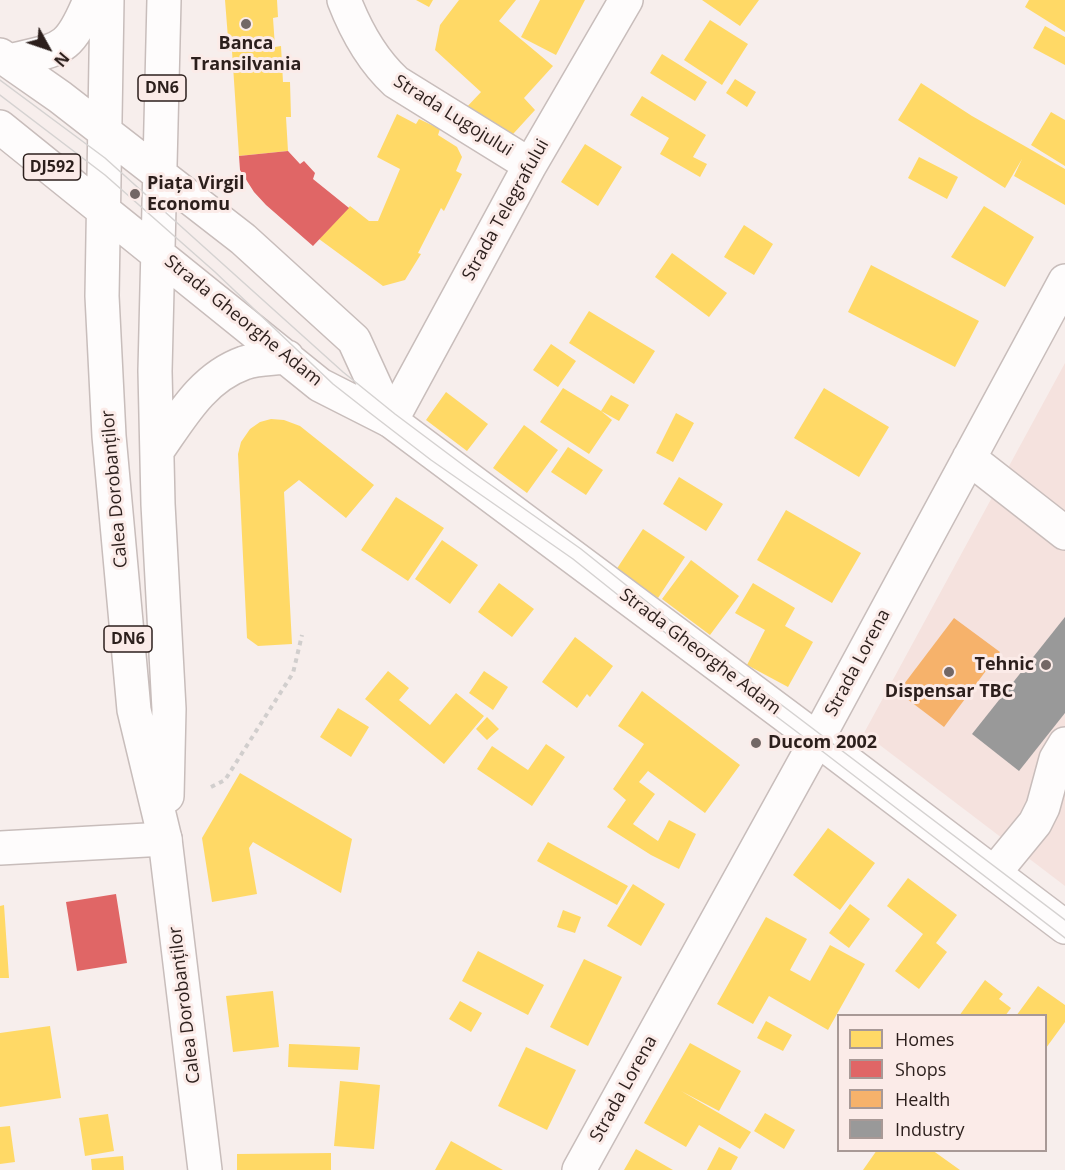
<!DOCTYPE html>
<meta charset="utf-8">
<style>
body{margin:0}
#map{position:relative;width:1065px;height:1170px;overflow:hidden;background:#f7eeec;font-family:"Open Sans",sans-serif}
canvas{display:block}
.legend{position:absolute;left:837px;top:1014px;width:210px;height:138px;box-sizing:border-box;background:#fbebe8;border:2px solid #a89996;margin:0;padding:8px 10px;list-style:none;font-size:18px;color:#2c1f1c}
.legend li{display:flex;align-items:center;gap:12px;height:30px}
.legend b{width:30px;border:2px solid #a89996}
.north{position:absolute;left:18px;top:18px;width:60px;height:60px;-webkit-text-stroke:4px #fbebe8;paint-order:stroke;rotate:130deg;font-size:16px;font-weight:700;line-height:24px;text-align:center;color:#2c1f1c}
.north::after{content:'';display:block;margin:auto;width:21px;height:27px;background:#2c1f1c;clip-path:polygon(50% 0,100% 100%,50% 72%,0 100%)}
</style>
<div id="map">
<canvas width="1065" height="1170"></canvas>
<ul class="legend">
<li><b style="height:16px;background:#ffd966"></b>Homes</li>
<li><b style="height:16px;background:#e06666"></b>Shops</li>
<li><b style="height:16px;background:#f6b26b"></b>Health</li>
<li><b style="height:16px;background:#999"></b>Industry</li>
</ul>
<div class="north">N</div>
</div>
<script>
const ctx = document.querySelector('canvas').getContext('2d');
ctx.lineJoin = 'round';
function paint(path, color) {
  ctx.fillStyle = color;
  ctx.fill(path, 'evenodd');
}
function trace(path, color, width, dash) {
  ctx.strokeStyle = color;
  ctx.lineWidth = width;
  ctx.lineCap = dash ? 'butt' : 'round';
  ctx.setLineDash(dash || []);
  ctx.stroke(path);
}
function write(font, color, halo, rows, align = 'center') {
  ctx.font = font + ' "Open Sans",sans-serif';
  ctx.lineWidth = 6;
  ctx.setLineDash([]);
  ctx.textBaseline = 'middle';
  ctx.strokeStyle = halo;
  ctx.fillStyle = color;
  for (const [text, x, y, turn = 0] of rows) {
    ctx.save();
    ctx.translate(x, y);
    ctx.rotate((+turn || 0) * Math.PI / 180);
    ctx.textAlign = isNaN(turn) ? turn : align;
    if (halo) ctx.strokeText(text, 0, 0);
    ctx.fillText(text, 0, 0);
    ctx.restore();
  }
}
paint(new Path2D(`
 M1065 363V886L864 733Z`), '#f5e2de');
paint(new Path2D(`
 M225 0H277L278 17 273 18 275 47 281 46 283 82H290L291 117H286L288 151 239 156 232 51H229Z
 M416 0H433L429 7Z
 M459 0H516L499 21 553 66 524 98 535 110 503 145 464 110 481 92 435 50 440 25Z
 M540 0H585L556 55 521 37Z
 M702 0H759L740 26Z
 M1029 0H1065V32L1025 7Z
 M710 20 748 44 722 85 684 60Z
 M1045 26 1065 37V65L1033 48Z
 M662 54 707 82 695 101 650 73Z
 M735 79 756 92 747 107 726 93Z
 M921 83 972 116 1065 169V205L1014 176 1022 159 1005 188 898 120Z
 M642 96 706 135 693 157 707 164 700 177 660 154 669 138 630 115Z
 M1051 112 1065 120V166L1031 145Z
 M397 114 416 124 419 119 440 129 438 135 457 147 462 157 456 171 462 174 444 211 441 208 418 253 421 254 405 280 383 286 319 239 350 206 369 221H378L400 169 377 157Z
 M585 144 622 167 598 206 561 182Z
 M919 157 958 177 947 199 908 178Z
 M984 206 1034 237 1005 287 951 257Z
 M744 225 773 244 754 275 724 257Z
 M672 253 727 293 709 317 655 277Z
 M871 265 979 321 955 367 848 312Z
 M589 311 655 351 634 384 569 343Z
 M551 344 576 361 558 387 533 370Z
 M563 388 601 411 611 395 629 405 619 421 601 411 612 420 589 454 540 422Z
 M824 388 889 427 859 477 794 438Z
 M446 392 488 424 467 451 426 420Z
 M676 413 694 423 673 462 656 453Z
 M271 419 284 420 300 426 374 485 346 518 299 480 284 492 292 644 258 646 247 638 238 454 241 442 250 429 260 422Z
 M524 425 558 450 527 493 493 468Z
 M568 447 603 470 586 495 551 472Z
 M679 477 723 504 706 531 663 504Z
 M396 497 444 528 408 581 361 550Z
 M786 510 861 553 832 603 757 560Z
 M643 529 685 557 658 598 616 570Z
 M442 540 478 565 450 604 415 579Z
 M691 560 739 596 710 635 662 599Z
 M499 583 534 609 512 637 478 612Z
 M753 583 795 608 785 626 813 642 788 687 747 665 765 630 735 613Z
 M575 637 613 666 590 697 587 694 577 708 542 682Z
 M388 671 409 688 399 700 430 725 456 693 484 716 444 764 365 699Z
 M484 671 508 687 493 710 469 693Z
 M642 691 740 765 705 813 648 771 639 782 655 794 633 824 658 841 669 820 696 834 679 869 651 855 607 827 626 800 613 789 644 744 618 726Z
 M338 708 369 727 351 757 320 737Z
 M487 717 499 729 487 740 476 729Z
 M546 744 565 757 532 806 477 769 492 746 528 770Z
 M240 773 352 839 341 893 253 842 249 848 257 894 212 902 202 838Z
 M828 828 875 863 840 910 793 875Z
 M548 842 628 886 617 905 537 861Z
 M908 878 957 915 936 943 947 952 919 989 895 971 923 934 887 906Z
 M633 884 665 904 641 946 607 926Z
 M850 904 870 919 849 948 829 933Z
 M4 905 9 978H0V906Z
 M563 910 581 917 575 933 557 927Z
 M766 917 807 939 790 970 810 981 830 945 865 964 828 1030 769 996 753 1024 717 1004Z
 M478 951 544 985 528 1015 462 981Z
 M584 959 622 977 588 1046 550 1027Z
 M985 980 1003 994 999 999 1011 1008 1005 1016H959Z
 M1038 986 1065 1005V1022L1046 1048V1016H1016Z
 M273 991 279 1047 233 1052 226 996Z
 M460 1001 482 1013 471 1032 449 1019Z
 M766 1021 792 1035 783 1051 757 1038Z
 M50 1026 61 1098 0 1107V1033Z
 M690 1043 741 1071 719 1111 681 1091 751 1132 740 1149 699 1125 686 1147 644 1123Z
 M289 1044 360 1047 358 1070 288 1067Z
 M526 1047 576 1070 547 1130 498 1106Z
 M340 1081 380 1085 374 1149 334 1146Z
 M765 1113 795 1130 784 1149 754 1131Z
 M108 1114 114 1151 85 1156 79 1118Z
 M10 1126 15 1162 0 1164V1127Z
 M451 1141 503 1170H435Z
 M719 1147 738 1157 731 1170H707Z
 M636 1149 673 1170H624Z
 M877 1150H932L960 1170H863Z
 M331 1153V1170H237V1154Z
 M123 1156 124 1170H92L91 1159Z`), '#ffd966');
paint(new Path2D(`
 M288 151 300 164 304 161 315 173 313 179 349 208 313 246 266 205 254 192 240 170 239 156Z
 M116 894 127 963 77 971 66 902Z`), '#e06666');
paint(new Path2D(`
 M954 618 1000 652 944 727 898 692Z`), '#f6b26b');
paint(new Path2D(`
 M1065 617V713L1019 771 972 734Z`), '#999');
const minor = new Path2D(`
 M344 0C356 31 371 59 396 82L530 165
 M391 421 530 165 626 0
 M969 458 1065 533
 M0 848 165 839
 M994 873 1035 823 1043 807 1056 759 1065 744
 M579 1170 814 745 1065 281`);
const major = new Path2D(`
 M107 0 102 296 109 436 134 710 165 839 205 1170
 M164 0 155 371 158 504 169 709 167 796
 M0 55 60 97 243 239 354 340 391 421
 M9 61C62 48 68 53 90 0
 M0 127 320 385 391 421 817 739 1065 927
 M157 451C181 417 202 378 244 363 257 358 273 359 287 357`);
trace(minor, '#c8bdbb', 36);
trace(major, '#c8bdbb', 36);
trace(new Path2D(`
 M211 787 225 780 293 673 302 635`), '#d1cecd', 4, [4.5, 4.5]);
trace(minor, '#fefcfc', 33);
trace(major, '#fefcfc', 33);
trace(new Path2D(`
 M0 80 105 158 343 372 395 414 471 471 581 549 671 621 1065 920
 M0 95 105 175 215 272 333 384 370 413 431 460 573 559 663 631 809 741 1065 938`), '#d5d2d1', 1.5);
for (const [x, y, r, color] of [
 [246,24,6,"#736765"],
 [135,194,6,"#736765"],
 [1046,665,6,"#736765"],
 [949,672,6,"#736765"],
 [756,743,6,"#736765"]
]) {
  const dot = new Path2D();
  dot.arc(x, y, r, 0, 2 * Math.PI);
  ctx.fillStyle = color;
  ctx.fill(dot);
  trace(dot, '#fbebe8', 2);
}
for (const [x, y, w] of [
 [162,88,48],
 [52,167,57],
 [128,639,48]
]) {
  const box = new Path2D();
  box.roundRect(x - w / 2, y - 13, w, 26, 4.5);
  ctx.fillStyle = '#fbebe8';
  ctx.fill(box);
  trace(box, '#2c1f1c', 1.5);
}
write('bold 16px', '#2c1f1c', null, [
 ["DN6",162,88],
 ["DJ592",52,167],
 ["DN6",128,639]
]);
write('bold 18px', '#2c1f1c', '#fbebe8', [
 ["Banca",246,44],
 ["Transilvania",246,65],
 ["Piața Virgil",147,184,"left"],
 ["Economu",147,205,"left"],
 ["Tehnic",1034,665,"right"],
 ["Dispensar TBC",949,692],
 ["Ducom 2002",768,743,"left"]
]);
write('18px', '#2c1f1c', '#fbebe8', [
 ["Strada Lugojului",453,116,32],
 ["Strada Telegrafului",506,210,-61],
 ["Strada Gheorghe Adam",243,321,39],
 ["Calea Dorobanților",115,489,-95],
 ["Strada Gheorghe Adam",700,652,37],
 ["Strada Lorena",858,663,-62],
 ["Calea Dorobanților",185,1005,-97],
 ["Strada Lorena",624,1089,-61]
]);
</script>
